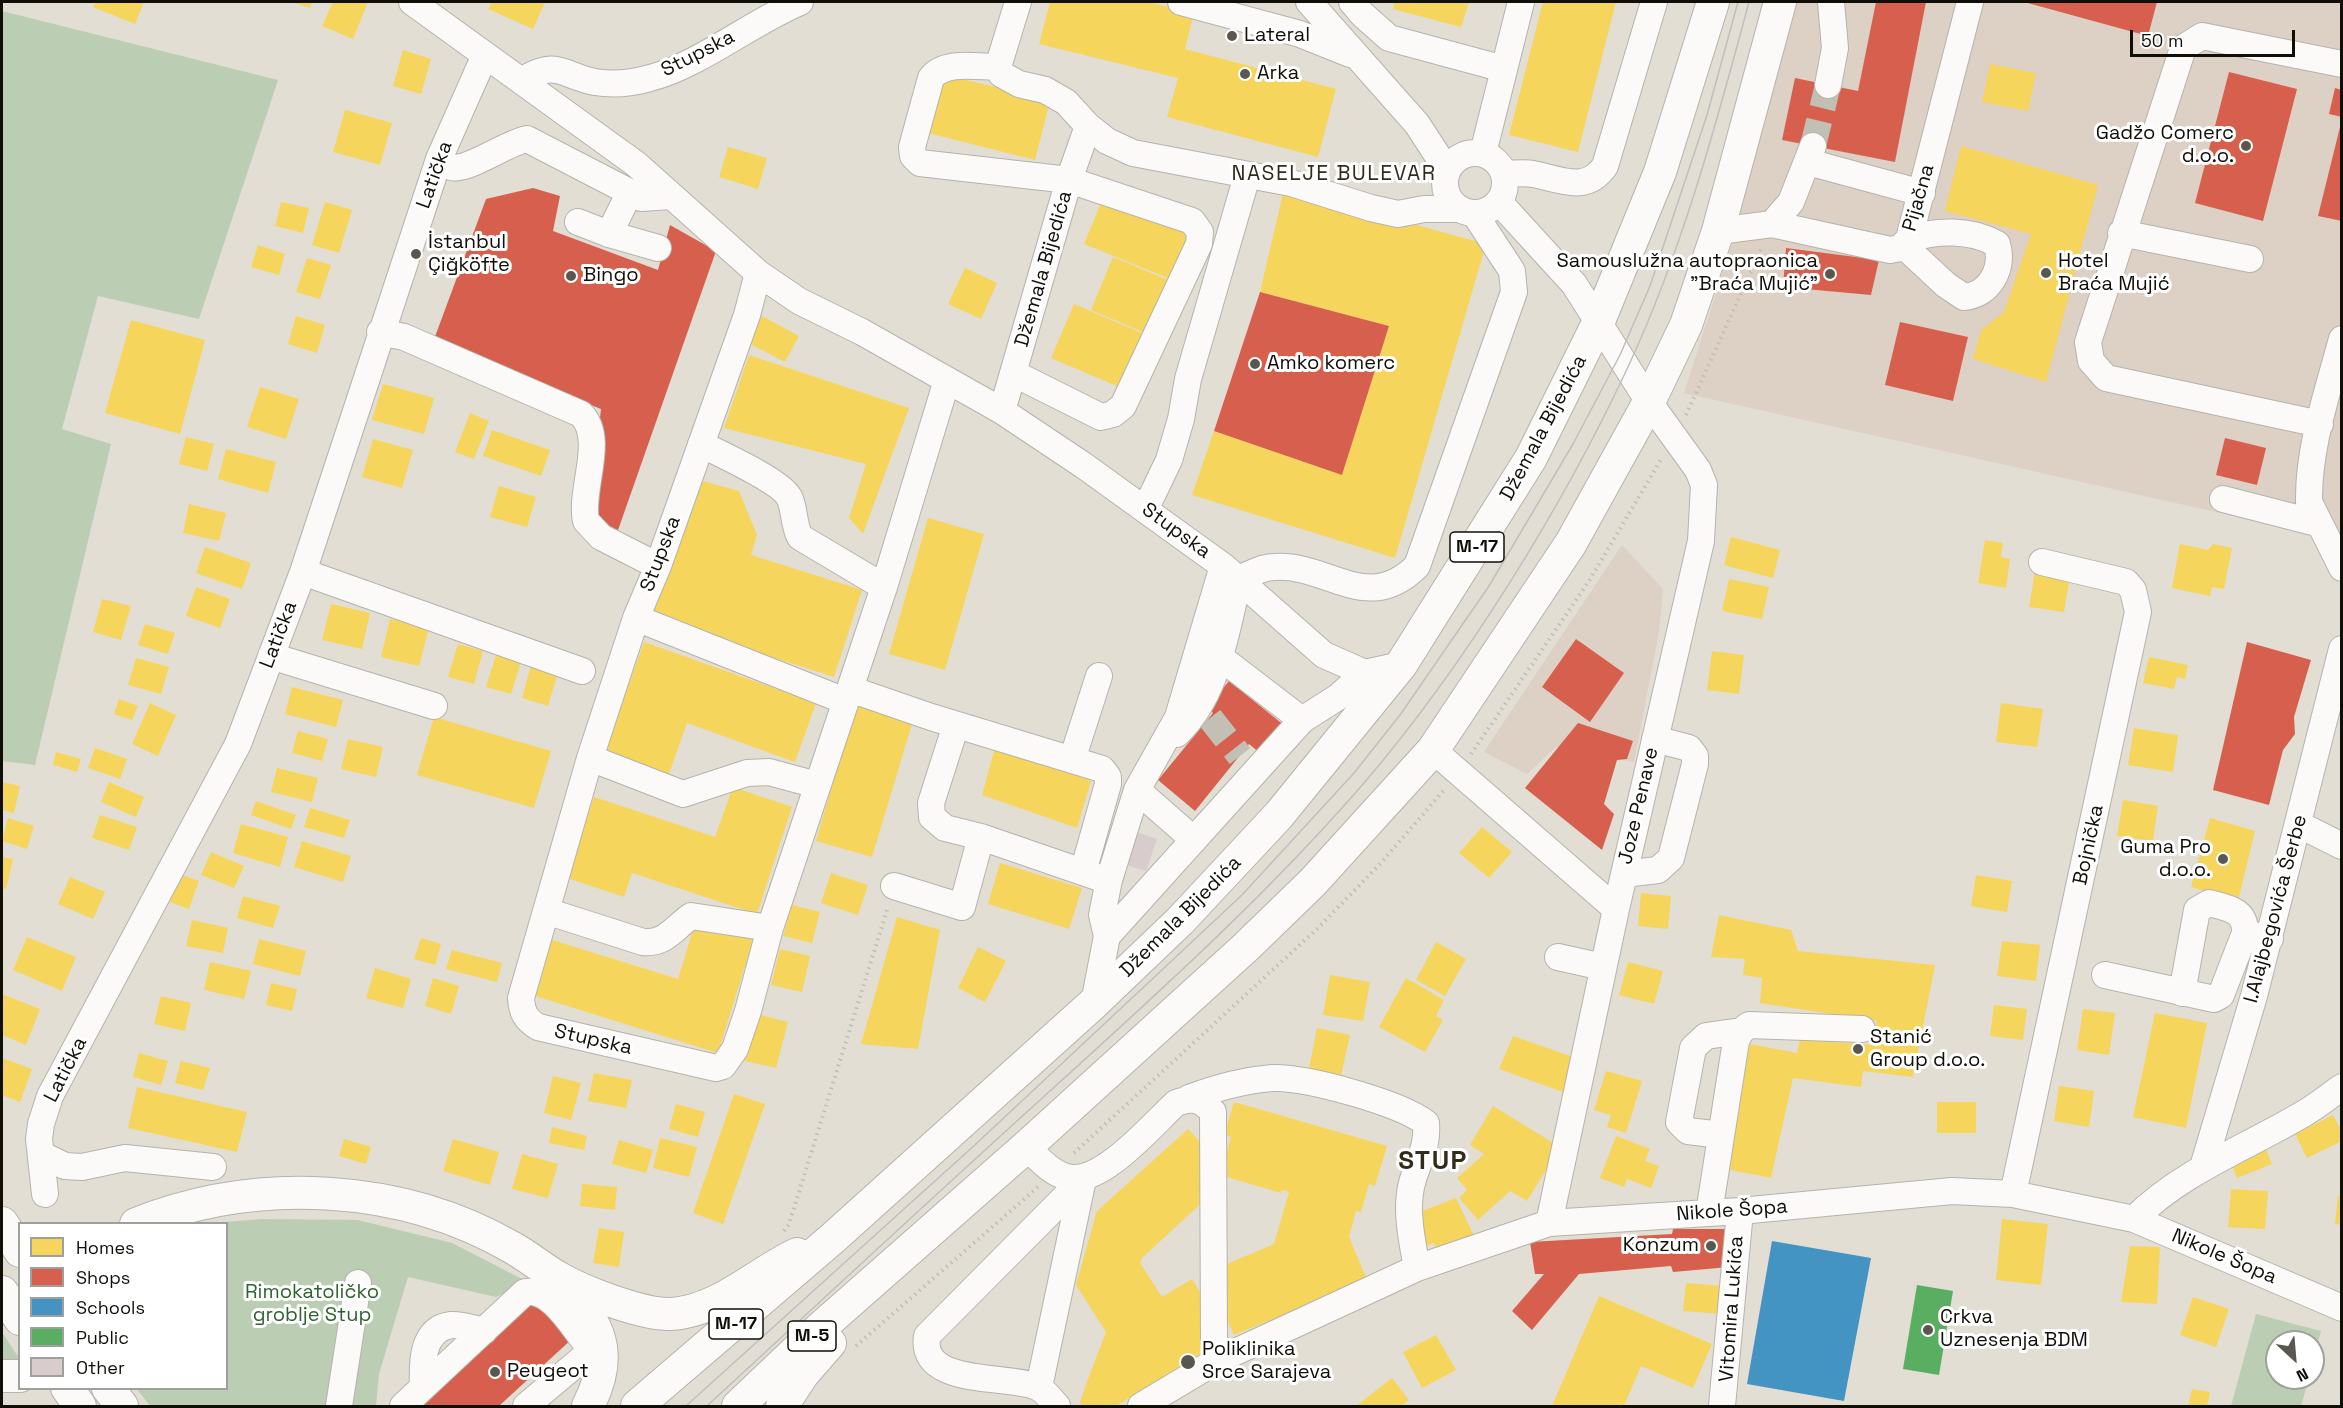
<!DOCTYPE html>
<meta charset="utf-8">
<style>
body{margin:0}
#map{position:relative;width:2343px;height:1408px;overflow:hidden;background:#e2ded4;font-family:"Space Grotesk",sans-serif}
canvas{display:block}
.frame{position:absolute;inset:0;border:3px solid #0f0e07;pointer-events:none}
.legend{position:absolute;left:18px;top:1222px;width:210px;height:168px;box-sizing:border-box;background:#fff;border:2px solid #9f9f9c;margin:0;padding:8px 10px;list-style:none;font-size:18px;color:#0f0e07}
.legend li{display:flex;align-items:center;gap:12px;height:30px}
.legend b{width:30px;border:2px solid #9f9f9c}
.north{position:absolute;left:2265px;top:1330px;width:60px;height:60px;box-sizing:border-box;background:#fff;border:2px solid #9f9f9c;border-radius:50%;rotate:154deg;font-size:16px;font-weight:700;line-height:24px;text-align:center;color:#0f0e07}
.north::after{content:'';display:block;margin:auto;width:21px;height:27px;background:#59574f;clip-path:polygon(50% 0,100% 100%,50% 72%,0 100%)}
.scale{position:absolute;left:2130px;top:30px;width:165px;height:27px;box-sizing:border-box;border:3px solid #0f0e07;border-top:0;padding-left:8px;font-size:18px;line-height:21px;white-space:nowrap;color:#0f0e07;-webkit-text-stroke:4px #fff;paint-order:stroke}
</style>
<div id="map">
<canvas width="2343" height="1408"></canvas>
<div class="frame"></div>
<ul class="legend">
<li><b style="height:16px;background:#f6d55c"></b>Homes</li>
<li><b style="height:16px;background:#d6604d"></b>Shops</li>
<li><b style="height:16px;background:#4393c3"></b>Schools</li>
<li><b style="height:16px;background:#5aae61"></b>Public</li>
<li><b style="height:16px;background:#d8cccc"></b>Other</li>
</ul>
<div class="north">N</div>
<div class="scale">50 m</div>
</div>
<script>
const ctx = document.querySelector('canvas').getContext('2d');
ctx.lineJoin = 'round';
function paint(path, color) {
  ctx.fillStyle = color;
  ctx.fill(path, 'evenodd');
}
function trace(path, color, width, dash) {
  ctx.strokeStyle = color;
  ctx.lineWidth = width;
  ctx.lineCap = dash ? 'butt' : 'round';
  ctx.setLineDash(dash || []);
  ctx.stroke(path);
}
function write(font, color, halo, rows, align = 'center') {
  ctx.font = font + ' "Space Grotesk",sans-serif';
  ctx.lineWidth = 6;
  ctx.setLineDash([]);
  ctx.textBaseline = 'middle';
  ctx.strokeStyle = halo;
  ctx.fillStyle = color;
  for (const [text, x, y, turn = 0] of rows) {
    ctx.save();
    ctx.translate(x, y);
    ctx.rotate((+turn || 0) * Math.PI / 180);
    ctx.textAlign = isNaN(turn) ? turn : align;
    if (halo) ctx.strokeText(text, 0, 0);
    ctx.fillText(text, 0, 0);
    ctx.restore();
  }
}
paint(new Path2D(`
 M1791 2H2341V540L1684 393 1734 237Z
 M1622 545 1663 589 1659 632 1634 762 1556 747 1527 774 1484 752Z`), '#ddd0c5');
paint(new Path2D(`
 M2 11 278 80 199 319 98 296 62 429 111 444 35 765 2 761Z
 M261 1219 358 1220 452 1243 528 1282 496 1297 408 1277 379 1374 376 1406H150L137 1389 226 1388V1224L213 1223Z
 M2256 1314 2321 1331 2313 1361V1342H2277V1378H2309L2301 1406H2231Z
 M2 1332 19 1358V1364L2 1362Z`), '#bbceb4');
paint(new Path2D(`
 M96 2H144L135 24 93 7Z
 M292 2H312L310 8Z
 M333 2H368L353 39 322 26Z
 M492 2H545L533 29 488 9Z
 M1050 2H1148L1194 13 1185 49 1336 89 1318 157 1167 117 1178 78 1039 44Z
 M1395 2H1469L1461 27 1393 9Z
 M1543 2H1616L1578 152 1509 135Z
 M403 50 431 59 421 94 393 86Z
 M1990 64 2036 73 2028 111 1982 102Z
 M943 74 1050 101 1035 160 928 133Z
 M345 110 392 123 380 165 333 152Z
 M1961 146 2098 185 2046 382 1973 359 1981 330 2004 312 2031 234 1945 211Z
 M728 147 767 158 758 189 719 177Z
 M1284 189 1486 244 1395 558 1192 495 1214 431 1342 475 1389 326 1260 292Z
 M1105 193 1191 227 1170 279 1084 244Z
 M281 202 309 208 303 233 275 226Z
 M325 202 352 210 339 253 312 245Z
 M258 245 285 254 279 275 251 267Z
 M1113 257 1173 282 1150 335 1091 310Z
 M307 258 331 265 320 299 296 292Z
 M965 268 997 283 981 319 948 304Z
 M1074 304 1149 336 1126 390 1051 358Z
 M296 316 325 325 317 353 288 344Z
 M762 316 799 336 785 362 748 343Z
 M131 320 205 340 180 434 105 413Z
 M749 355 909 408 863 534 849 518 866 464 724 428Z
 M383 384 434 398 424 434 372 420Z
 M260 387 299 399 286 439 247 427Z
 M470 413 489 421 474 459 455 452Z
 M492 430 550 450 541 476 483 456Z
 M186 437 214 444 207 471 179 464Z
 M373 439 413 450 402 488 362 477Z
 M226 449 276 462 268 493 218 479Z
 M703 481 739 491 757 535 751 555 862 590 834 677 649 618Z
 M499 486 536 497 527 527 490 517Z
 M189 504 226 513 219 541 183 533Z
 M928 518 984 534 945 670 889 654Z
 M1731 537 1780 550 1773 578 1724 565Z
 M1985 540 2003 543 2001 557 2010 559 2006 588 1978 583Z
 M2180 544 2208 550 2213 544 2232 548 2224 589 2212 587 2210 596 2172 588Z
 M205 547 251 563 242 589 196 573Z
 M2035 571 2070 576 2064 612 2029 607Z
 M1729 579 1769 587 1762 619 1722 611Z
 M196 587 230 599 220 628 186 616Z
 M102 599 131 606 121 640 93 632Z
 M331 604 370 613 362 649 322 640Z
 M390 619 429 628 419 666 381 657Z
 M145 624 175 633 168 654 138 645Z
 M644 642 816 703 795 762 687 723 665 785 601 762Z
 M458 644 483 651 474 684 448 677Z
 M1712 651 1744 655 1739 694 1707 690Z
 M496 655 521 662 511 694 486 687Z
 M2149 657 2188 665 2185 679 2177 677 2174 689 2143 683Z
 M136 658 169 667 161 694 128 685Z
 M531 665 558 673 548 706 522 698Z
 M292 687 343 700 336 727 285 714Z
 M858 697 915 714 872 857 816 841Z
 M119 699 138 706 132 720 114 714Z
 M150 703 176 715 158 756 132 744Z
 M2001 703 2043 709 2037 747 1996 742Z
 M434 717 551 751 534 808 417 775Z
 M2134 728 2178 735 2173 772 2128 765Z
 M298 731 328 739 322 761 292 753Z
 M348 739 383 747 376 777 341 769Z
 M996 744 1091 781 1077 828 982 795Z
 M95 748 127 759 120 779 88 768Z
 M56 752 81 759 77 772 53 765Z
 M277 768 318 778 312 802 271 792Z
 M2 782 20 786 14 813 2 810Z
 M109 782 144 797 136 817 101 802Z
 M733 787 792 807 757 914 632 873 624 897 567 878 594 797 715 837Z
 M2123 800 2158 806 2153 841 2117 836Z
 M256 801 296 815 291 829 251 815Z
 M310 808 350 820 344 838 304 827Z
 M100 815 137 827 129 850 92 838Z
 M8 818 34 826 27 849 2 841Z
 M2210 818 2255 831 2238 901 2191 887Z
 M241 824 288 837 280 867 233 853Z
 M1482 827 1512 852 1489 878 1459 853Z
 M302 841 351 856 343 882 294 867Z
 M211 852 244 866 234 888 201 875Z
 M2 857 13 859 6 889 2 888Z
 M1000 863 1082 888 1069 929 988 904Z
 M831 873 868 885 858 915 821 903Z
 M179 874 199 881 189 909 170 902Z
 M1976 875 2012 881 2007 912 1971 906Z
 M70 877 105 892 93 919 58 904Z
 M1641 893 1671 896 1668 929 1638 926Z
 M243 896 280 906 273 928 237 918Z
 M792 905 820 912 812 943 783 936Z
 M1719 915 1791 930 1798 951 1935 965 1913 1077 1863 1071 1861 1087 1793 1078 1771 1178 1726 1169 1750 1044 1797 1053 1800 1039 1871 1045 1877 1021 1760 1003 1762 978 1743 975 1745 959 1711 957Z
 M897 917 940 930 918 1049 861 1044Z
 M192 920 228 928 223 953 186 946Z
 M695 923 753 940 718 1053 532 995 549 939 678 979Z
 M27 937 76 957 62 991 13 970Z
 M421 938 441 944 435 965 414 959Z
 M259 939 306 951 300 976 253 964Z
 M2002 941 2040 945 2036 981 1997 976Z
 M1436 942 1466 959 1445 996 1416 980Z
 M978 947 1006 961 985 1002 958 988Z
 M780 949 810 956 802 992 771 985Z
 M452 950 502 963 497 982 446 969Z
 M210 962 251 971 244 999 204 990Z
 M1628 962 1663 971 1654 1004 1619 995Z
 M375 968 411 979 403 1008 366 998Z
 M1330 975 1370 982 1363 1021 1323 1015Z
 M433 978 459 986 451 1014 425 1006Z
 M1406 978 1444 1000 1436 1016 1443 1020 1425 1052 1379 1027Z
 M271 983 297 989 292 1011 266 1005Z
 M2 994 40 1009 26 1045 2 1035Z
 M161 996 191 1003 185 1031 154 1024Z
 M1994 1005 2027 1009 2023 1040 1990 1036Z
 M2083 1009 2115 1013 2109 1055 2077 1050Z
 M753 1013 788 1022 776 1068 741 1060Z
 M2155 1013 2207 1023 2186 1128 2133 1117Z
 M1317 1028 1350 1035 1341 1075 1309 1068Z
 M1513 1036 1573 1057 1563 1092 1499 1069Z
 M139 1053 168 1061 161 1085 133 1077Z
 M2 1058 32 1069 20 1102 2 1095Z
 M181 1061 210 1068 203 1090 175 1083Z
 M1606 1071 1642 1081 1626 1133 1607 1127 1611 1115 1594 1110Z
 M594 1073 632 1080 626 1108 588 1101Z
 M553 1076 581 1083 571 1120 544 1113Z
 M2059 1086 2094 1091 2089 1127 2054 1121Z
 M137 1087 247 1112 237 1152 128 1128Z
 M734 1094 765 1104 723 1224 693 1213Z
 M1234 1102 1387 1146 1375 1186 1369 1184 1361 1212 1356 1211 1349 1237 1368 1282 1275 1322 1273 1319 1234 1335 1226 1317 1227 1264 1274 1244 1289 1192 1282 1190 1281 1193 1220 1175 1231 1137 1224 1135Z
 M1937 1102H1976V1133H1937Z
 M676 1104 705 1112 698 1137 669 1129Z
 M1493 1106 1560 1147 1527 1201 1510 1191 1478 1220 1459 1198 1467 1190 1457 1178 1484 1154 1470 1145Z
 M2333 1115 2342 1132V1141L2307 1158 2295 1134Z
 M552 1127 587 1136 584 1150 549 1143Z
 M1188 1129 1205 1147 1206 1199 1142 1258 1140 1263 1162 1297 1192 1279 1201 1294V1353L1116 1406H1082L1080 1402 1088 1379 1106 1332 1076 1285 1097 1211Z
 M1616 1136 1650 1149 1645 1161 1659 1166 1651 1188 1627 1179 1624 1187 1600 1178Z
 M660 1138 697 1147 689 1177 653 1168Z
 M344 1139 371 1147 366 1164 339 1156Z
 M453 1139 499 1152 490 1185 443 1171Z
 M619 1140 653 1150 646 1173 612 1164Z
 M2264 1145 2272 1164 2237 1178 2230 1160Z
 M522 1154 558 1164 548 1198 512 1189Z
 M582 1184 617 1187 615 1210 580 1206Z
 M2231 1189 2268 1191 2265 1229 2228 1227Z
 M2338 1196H2342V1225L2335 1224Z
 M1456 1198 1475 1238 1438 1252 1434 1243 1424 1247 1412 1215Z
 M2002 1219 2048 1224 2041 1285 1996 1280Z
 M599 1228 624 1232 619 1267 593 1263Z
 M2130 1246 2160 1247 2157 1304 2121 1302Z
 M1686 1283 1724 1286 1722 1314 1683 1311Z
 M1599 1296 1712 1344 1693 1388 1641 1366 1624 1406H1552Z
 M2193 1297 2229 1309 2216 1347 2180 1335Z
 M1436 1335 1456 1370 1422 1388 1403 1352Z
 M1392 1378 1409 1400 1401 1406H1356Z
 M2192 1389 2210 1392 2207 1406H2188Z`), '#f6d55c');
paint(new Path2D(`
 M1876 2H1926L1895 162 1782 140 1795 78 1858 91Z
 M2024 2H2157L2148 36Z
 M2229 72 2297 89 2263 221 2195 203Z
 M2335 88 2342 90V117L2329 114Z
 M2341 123H2342V221L2318 216Z
 M533 188 560 196 553 231 658 270 670 225 716 251 617 533 589 518 601 409 433 342 486 199Z
 M1786 248 1879 260 1871 295 1783 287Z
 M1260 292 1389 326 1342 475 1214 431Z
 M1900 322 1968 337 1953 401 1885 385Z
 M2225 438 2266 448 2257 485 2216 475Z
 M1576 639 1624 673 1590 722 1542 687Z
 M2247 642 2311 660 2294 717 2295 734 2283 750 2269 805 2213 790Z
 M1229 681 1285 726 1261 754 1249 744 1195 811 1158 780 1213 713 1207 708Z
 M1578 723 1633 741 1627 759 1617 760 1604 804 1614 814 1602 850 1525 788Z
 M1673 1229H1729V1267L1673 1272 1671 1266 1579 1274 1532 1330 1512 1311 1544 1274H1535L1530 1242 1672 1234Z
 M531 1296 573 1338 499 1406H417Z`), '#d6604d');
paint(new Path2D(`
 M1772 1241 1871 1258 1844 1401 1747 1384Z`), '#4393c3');
paint(new Path2D(`
 M1917 1285 1953 1291 1939 1375 1903 1369Z`), '#5aae61');
paint(new Path2D(`
 M1133 831 1157 839 1146 871 1123 864Z`), '#d8cccc');
trace(new Path2D(`
 M1813 146 1828 85
 M1210 718 1240 756`), '#c2bfb5', 26, [26, 13]);
const minor = new Path2D(`
 M412 2 636 164 758 273 799 301 862 332 1002 411 1083 465 1223 566 1324 655 1365 673 1401 665
 M1018 2 998 67 1001 74 1019 84 1045 90 1066 102 1088 126 1107 141 1133 153 1291 183 1371 208 1398 214 1424 209H1460
 M1181 2 1300 34 1350 54
 M1309 2 1417 124 1447 170
 M1352 2 1362 14 1389 38 1504 69
 M998 67C977 67 945 60 931 78L912 147 913 156 920 163 1069 180 1192 221 1200 232 1199 244 1123 406 1113 414 1101 417 1015 374
 M523 80C557 59 561 75 595 82 612 85 633 83 650 78 698 66 752 22 800 2
 M1828 85 1835 48 1831 2
 M1445 183a30 30 0 1 1 60 0a30 30 0 1 1-60 0Z
 M1483 153 1521 2
 M439 159C443 162 447 166 451 167 467 172 508 142 527 139L641 198 671 196
 M1808 162 1922 193
 M1504 174C1514 174 1524 172 1533 174 1560 179 1586 194 1605 166L1654 2
 M629 194 609 234 658 248
 M1499 202 1574 284 1649 402 1698 470 1704 485 1701 541 1616 909 1549 1223
 M578 222 609 234
 M1772 224 1791 202 1813 146
 M1718 231 1772 224 1890 250 1900 248 1909 239 1970 2
 M2121 233 2250 259
 M1903 245 1946 285 1964 297C1990 295 2004 268 1997 244 1971 229 1936 230 1909 239
 M758 273 747 315 658 566 636 618 590 758 521 998C522 1012 525 1019 538 1027L716 1068 723 1066 735 1049 748 1011 770 928 884 587 947 380
 M380 332 404 337 581 414C606 439 579 490 586 521L601 537 658 566
 M2342 339C2328 391 2308 447 2309 502L2342 568
 M1002 411 1069 180 1088 126
 M2320 424 2106 378 2091 361 2088 342 2183 48 2202 36 2342 64
 M701 444C720 454 779 480 789 497 795 508 793 524 800 537L884 587
 M2223 499 2320 524
 M1146 508 1169 460 1181 419 1188 379 1247 176
 M303 572 582 671
 M1239 579C1250 574 1262 567 1274 567 1328 563 1367 616 1417 566L1514 292 1512 271 1474 213
 M636 618 845 701
 M271 656 434 706
 M1221 658 1302 720
 M850 689 931 717 1102 769 1108 777V784L1083 872
 M956 725 931 803 932 817 945 828 981 837
 M1177 734C1219 693 1225 633 1239 579
 M1433 750 1616 909
 M590 758 683 794 747 773 769 772 817 785
 M1072 760 1099 676
 M1137 790 1194 840
 M2298 824 2342 846
 M1624 874 1658 870 1671 858 1695 764V756L1689 748 1655 739
 M894 886 962 907 981 837 1100 878
 M546 911 643 942C666 944 674 928 691 916L770 928
 M1107 936 1102 915 1109 880 1137 790 1178 717 1223 566
 M1558 957 1603 967
 M2105 975 2214 999 2221 995 2245 933 2270 939
 M2182 993 2197 910 2209 903C2228 908 2246 910 2245 933
 M1094 1003 1107 936 1302 720 1338 697 1365 673
 M1189 1098C1216 1088 1244 1080 1273 1078 1307 1077 1400 1103 1426 1123 1428 1148 1418 1160 1412 1183 1405 1209 1412 1241 1417 1268
 M1721 1135 1688 1131 1679 1122 1693 1048 1706 1036 1741 1031
 M1026 1147C1038 1158 1051 1173 1067 1177 1100 1187 1153 1124 1176 1103 1193 1097 1201 1099 1213 1112L1214 1341 1218 1360
 M42 1155 65 1166 82 1167 125 1158 213 1167
 M2203 1167 2254 996 2342 649
 M45 1194 39 1139 41 1124 50 1096 238 744 303 572 439 159 485 55
 M2013 1194 2138 612 2133 590 2126 582 2042 562
 M1709 1213 1736 1041 1741 1031 1749 1025 1862 1029
 M2134 1219C2182 1171 2246 1148 2303 1114 2317 1106 2329 1096 2342 1087
 M423 1387C422 1365 421 1329 451 1325 461 1324 474 1329 484 1331
 M1039 1387 1083 1179
 M339 1406 358 1283
 M403 1406 525 1292C551 1288 571 1325 586 1343L588 1350 583 1358 526 1406
 M1057 1406C1052 1401 1045 1390 1037 1387 1007 1374 919 1387 927 1336L1083 1179
 M1141 1406 1218 1360 1417 1268 1549 1223 1740 1211 1952 1191 2013 1194 2134 1219 2342 1308
 M1722 1406 1740 1211`);
const major = new Path2D(`
 M2 1223 20 1251
 M136 1224C256 1176 401 1183 513 1248 529 1257 543 1269 559 1278 583 1292 643 1315 671 1314 719 1311 755 1274 797 1254
 M563 1282C599 1325 616 1352 588 1406
 M2 1292 20 1319
 M2 1376H20
 M67 1388 80 1406
 M108 1388 122 1406
 M637 1406 833 1238 1094 1003 1180 921 1279 815 1401 665 1531 458 1599 321 1660 172 1713 2
 M738 1406 818 1330 1026 1147 1246 947 1313 882 1433 750 1571 543 1649 402 1686 325 1718 231 1780 2
 M782 1406 803 1374 830 1343`);
trace(minor, '#b5b3ab', 28);
trace(major, '#b5b3ab', 34);
trace(new Path2D(`
 M1686 415 1761 249
 M1471 754 1589 581 1662 458
 M1074 1153 1317 929 1379 865 1445 789
 M784 1231 789 1224 888 907
 M856 1346 1038 1187`), '#bebdb9', 4, [1.5, 4.5]);
trace(minor, '#fbfaf9', 26);
trace(major, '#fbfaf9', 32);
trace(new Path2D(`
 M686 1406 977 1143 1242 895 1354 773 1400 715 1489 586 1573 444 1620 355 1650 286 1707 115 1738 2
 M707 1406C821 1301 935 1195 1050 1091 1159 992 1268 894 1364 783 1465 665 1562 508 1628 367 1682 251 1716 125 1749 2`), '#c0bfbd', 1.5);
for (const [x, y, r, color] of [
 [1232,36,6,"#59574f"],
 [1245,74,6,"#59574f"],
 [2246,146,6,"#59574f"],
 [416,254,6,"#59574f"],
 [2046,273,6,"#59574f"],
 [1830,274,6,"#59574f"],
 [571,276,6,"#59574f"],
 [1255,364,6,"#59574f"],
 [2223,859,6,"#59574f"],
 [1858,1049,6,"#59574f"],
 [1711,1246,6,"#59574f"],
 [1928,1330,6,"#59574f"],
 [1188,1362,8,"#59574f"],
 [495,1372,6,"#59574f"]
]) {
  const dot = new Path2D();
  dot.arc(x, y, r, 0, 2 * Math.PI);
  ctx.fillStyle = color;
  ctx.fill(dot);
  trace(dot, '#fff', 2);
}
for (const [x, y, w] of [
 [1477,547,54],
 [736,1324,54],
 [812,1336,48]
]) {
  const box = new Path2D();
  box.roundRect(x - w / 2, y - 15, w, 30, 4.5);
  ctx.fillStyle = '#fff';
  ctx.fill(box);
  trace(box, '#0f0e07', 1.5);
}
write('bold 18px', '#0f0e07', null, [
 ["M-17",1477,547],
 ["M-17",736,1324],
 ["M-5",812,1336]
]);
write('20px', '#0f0e07', '#fff', [
 ["Lateral",1244,36],
 ["Arka",1257,74],
 ["Gadžo Comerc",2234,134,"right"],
 ["d.o.o.",2234,157,"right"],
 ["İstanbul",428,243],
 ["Çiğköfte",428,266],
 ["Samouslužna autopraonica",1818,262,"right"],
 ["\"Braća Mujić\"",1818,285,"right"],
 ["Hotel",2058,262],
 ["Braća Mujić",2058,285],
 ["Bingo",583,276],
 ["Amko komerc",1267,364],
 ["Guma Pro",2211,848,"right"],
 ["d.o.o.",2211,871,"right"],
 ["Stanić",1870,1038],
 ["Group d.o.o.",1870,1061],
 ["Konzum",1699,1246,"right"],
 ["Crkva",1940,1318],
 ["Uznesenja BDM",1940,1341],
 ["Poliklinika",1202,1350],
 ["Srce Sarajeva",1202,1373],
 ["Peugeot",507,1372]
], 'left');
write('20px', '#0f0e07', '#fff', [
 ["Stupska",698,54,-27],
 ["Latička",435,175,-70],
 ["Pijačna",1919,198,-74],
 ["Džemala Bijedića",1044,269,-74],
 ["Džemala Bijedića",1544,428,-62],
 ["Stupska",1176,531,36],
 ["Stupska",661,554,-69],
 ["Latička",279,635,-69],
 ["Joze Penave",1639,806,-77],
 ["Bojnička",2089,845,-78],
 ["I.Alajbegovića Šerbe",2276,909,-75],
 ["Džemala Bijedića",1181,917,-45],
 ["Stupska",593,1040,13],
 ["Latička",66,1070,-63],
 ["Nikole Šopa",1732,1211,-4],
 ["Nikole Šopa",2224,1257,23],
 ["Vitomira Lukića",1732,1309,-86]
]);
write('20px', '#2f632e', '#fff', [
 ["Rimokatoličko",312,1293],
 ["groblje Stup",312,1316]
]);
ctx.letterSpacing = '1.5px';
write('21px', '#312c1c', '#fff', [
 ["NASELJE BULEVAR",1334,174]
]);
ctx.letterSpacing = '0px';
ctx.letterSpacing = '1.5px';
write('bold 26px', '#312c1c', '#fff', [
 ["STUP",1433,1162]
]);
ctx.letterSpacing = '0px';
</script>
